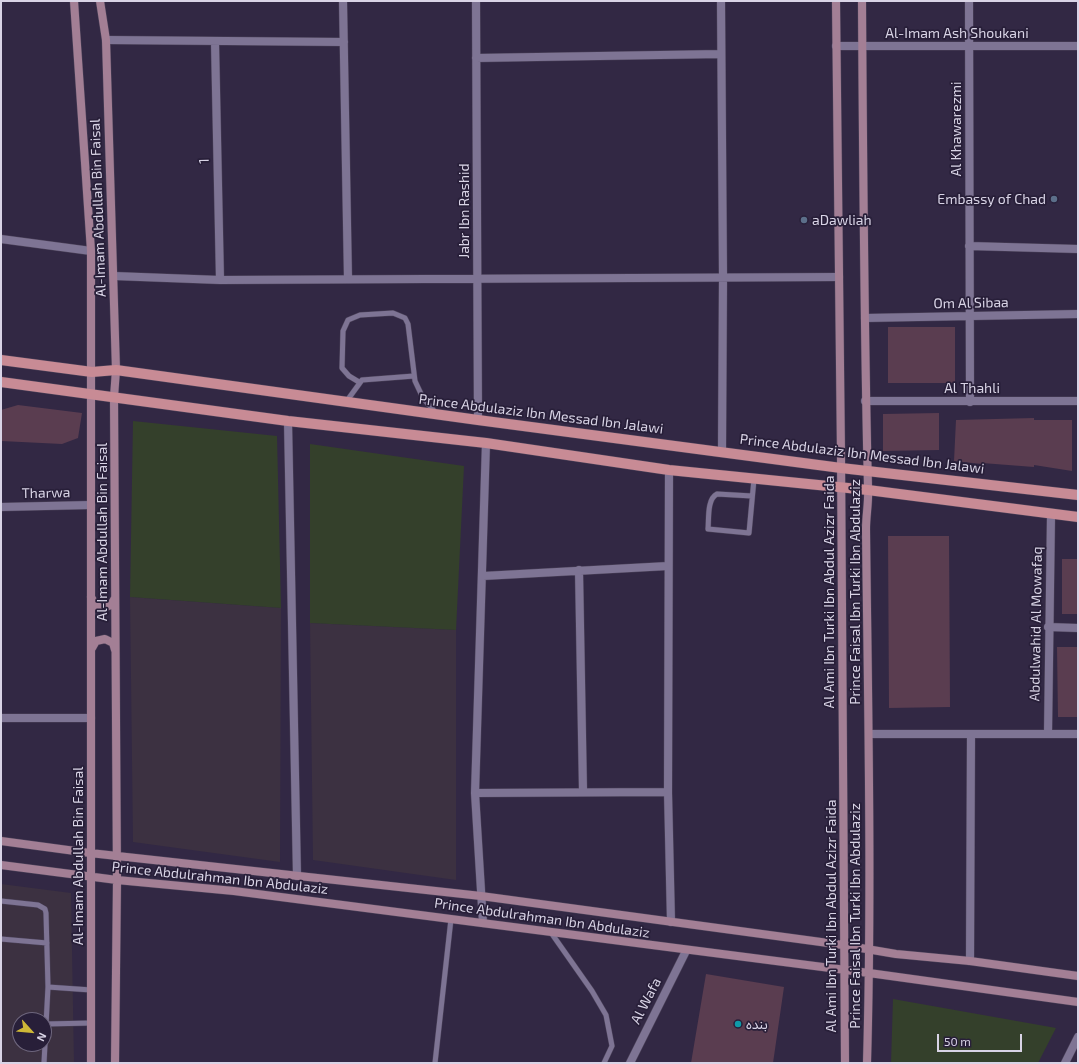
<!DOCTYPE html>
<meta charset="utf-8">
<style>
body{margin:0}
#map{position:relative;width:1079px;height:1064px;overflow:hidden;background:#322844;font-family:"Exo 2",sans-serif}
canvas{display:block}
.frame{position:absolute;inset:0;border:2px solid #d9d4e6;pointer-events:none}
.north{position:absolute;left:12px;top:1012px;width:40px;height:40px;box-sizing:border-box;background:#281f39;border:1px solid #6f677e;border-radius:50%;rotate:117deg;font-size:11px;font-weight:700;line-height:16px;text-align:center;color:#d9d4e6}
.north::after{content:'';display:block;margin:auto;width:14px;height:18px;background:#ceb837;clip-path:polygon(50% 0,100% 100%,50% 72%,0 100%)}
.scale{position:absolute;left:937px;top:1034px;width:85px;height:18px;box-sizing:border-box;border:2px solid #d9d4e6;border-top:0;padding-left:5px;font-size:12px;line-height:14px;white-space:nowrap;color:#d9d4e6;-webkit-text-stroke:3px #281f39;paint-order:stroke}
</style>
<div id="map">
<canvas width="1079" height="1064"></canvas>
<div class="frame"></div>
<div class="north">N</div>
<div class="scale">50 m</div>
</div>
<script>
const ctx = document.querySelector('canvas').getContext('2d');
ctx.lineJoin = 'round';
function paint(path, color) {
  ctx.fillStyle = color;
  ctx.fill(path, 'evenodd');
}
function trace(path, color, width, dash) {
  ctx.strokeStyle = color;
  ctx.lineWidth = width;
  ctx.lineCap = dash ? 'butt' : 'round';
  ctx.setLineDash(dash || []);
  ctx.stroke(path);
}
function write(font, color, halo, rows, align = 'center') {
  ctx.font = font + ' "Exo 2","Noto Sans Arabic",sans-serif';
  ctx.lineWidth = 3.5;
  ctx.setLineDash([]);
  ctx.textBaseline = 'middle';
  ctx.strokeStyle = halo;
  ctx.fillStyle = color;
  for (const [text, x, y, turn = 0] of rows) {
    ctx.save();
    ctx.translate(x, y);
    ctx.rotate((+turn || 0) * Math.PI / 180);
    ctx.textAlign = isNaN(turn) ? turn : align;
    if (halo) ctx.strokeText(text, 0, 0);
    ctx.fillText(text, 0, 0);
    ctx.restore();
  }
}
paint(new Path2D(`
 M130 597 281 608 280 862 133 842Z
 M310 623 456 630V880L313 860Z
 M1 884 71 893 74 1063H1ZM20 1020H44V1044H20Z`), '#3c3141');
paint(new Path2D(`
 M133 421 277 436 281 608 130 597Z
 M310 444 464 466 456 630 310 623Z
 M893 999 1056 1028 1038 1063H891Z`), '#34402b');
paint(new Path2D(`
 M888 327H955V383H888Z
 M18 405 82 413 78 438 62 444 1 441V410Z
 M939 413V450L883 451V414Z
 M1034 418V420H1072V471L1034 465V467L982 463V464L954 461 956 420Z
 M888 536H949L950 707 889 708Z
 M1062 559H1078V614H1062Z
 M1057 647H1078V717H1058Z
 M706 974 784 987 773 1063H691Z`), '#5a3d50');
const lane = new Path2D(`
 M359 382 349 376 342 368 343 331 348 320 360 315 393 313 405 318 408 324 415 381 423 398 435 412
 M346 402 362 380 414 376
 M752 496 717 494C707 499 709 518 708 529L749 533 754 479
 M1 901 38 905 45 909 46 913 48 987 44 1063
 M552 934 592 991 606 1015 612 1046 604 1063
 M1 939 47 943
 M48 987 91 990
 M46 1024 91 1023
 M435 1063 451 919`);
const street = new Path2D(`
 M343 1 348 279
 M476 1 478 420
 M721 1 723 277 722 451
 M969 1 970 402
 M106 40 344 42
 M215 42 220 280
 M836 46H1078
 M476 58 721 54
 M1 239 91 251
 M969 246 1078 249
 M114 276 220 280 839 277
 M865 318 1078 314
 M865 401H1078
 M288 421 297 876
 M669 470 668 792 671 922
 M1 507 91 505
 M579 570 583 791
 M483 576 668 566
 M1048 627 1078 628
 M1 718H91
 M869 734H1078
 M1048 734 1051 515
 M475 793 668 792
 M483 923 475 793 486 443
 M970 961 971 734
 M630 1063 686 951
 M1065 1063 1078 1037`);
const secondary = new Path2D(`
 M74 1 91 251V1063
 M100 1 106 40 116 370 114 397 117 880 115 1063
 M836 1 841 455 845 1063
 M862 1C863 163 864 325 868 487 869 501 866 515 866 529 868 707 872 885 867 1063
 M91 597 96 606 103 608 111 605 115 598
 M92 648 96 641 105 639 113 643 115 650
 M1 841 90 853 481 896 843 945 896 954 970 961 1078 976
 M1 865 117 880 234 891 869 973 1078 1002`);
const primary = new Path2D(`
 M1 360 92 372 116 370 478 420 841 468 1078 495
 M1 382 288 421 486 443 669 470 868 490 1078 517`);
trace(lane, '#4c435a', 6);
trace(street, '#4c435a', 9);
trace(secondary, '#4c435a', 9);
trace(primary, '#4c435a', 11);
trace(lane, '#7e7494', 5);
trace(street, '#7e7494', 8);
trace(secondary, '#a37f95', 8);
trace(primary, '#c88b95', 10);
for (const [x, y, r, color] of [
 [1054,199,4,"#5c6f8a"],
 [804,220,4,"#5c6f8a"],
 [738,1024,4,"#0f9aa8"]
]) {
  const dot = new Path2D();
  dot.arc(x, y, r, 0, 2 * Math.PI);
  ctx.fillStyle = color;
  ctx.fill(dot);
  trace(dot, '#281f39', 1.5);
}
write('14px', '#d9d4e6', '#281f39', [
 ["Al-Imam Ash Shoukani",957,33],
 ["Al Khawarezmi",956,129,-90],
 ["1",204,161,-91],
 ["Al-Imam Abdullah Bin Faisal",98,208,-92],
 ["Jabr Ibn Rashid",464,211,-90],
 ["Om Al Sibaa",971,303,-1],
 ["Al Thahli",972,388],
 ["Prince Abdulaziz Ibn Messad Ibn Jalawi",541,414,7],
 ["Prince Abdulaziz Ibn Messad Ibn Jalawi",862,454,7],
 ["Tharwa",46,493,-1],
 ["Al-Imam Abdullah Bin Faisal",102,532,-90],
 ["Al Ami Ibn Turki Ibn Abdul Azizr Faida",829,592,-90],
 ["Prince Faisal Ibn Turki Ibn Abdulaziz",855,592,-90],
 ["Abdulwahid Al Mowafaq",1036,624,-89],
 ["Al-Imam Abdullah Bin Faisal",78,856,-90],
 ["Prince Abdulrahman Ibn Abdulaziz",220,878,6],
 ["Al Ami Ibn Turki Ibn Abdul Azizr Faida",831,916,-90],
 ["Prince Faisal Ibn Turki Ibn Abdulaziz",855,916,-90],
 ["Prince Abdulrahman Ibn Abdulaziz",542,918,8],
 ["Al Wafa",646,1001,-63]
]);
write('14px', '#d9d4e6', '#281f39', [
 ["Embassy of Chad",1046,199,"right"],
 ["aDawliah",812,220],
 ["بنده",746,1024]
], 'left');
</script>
